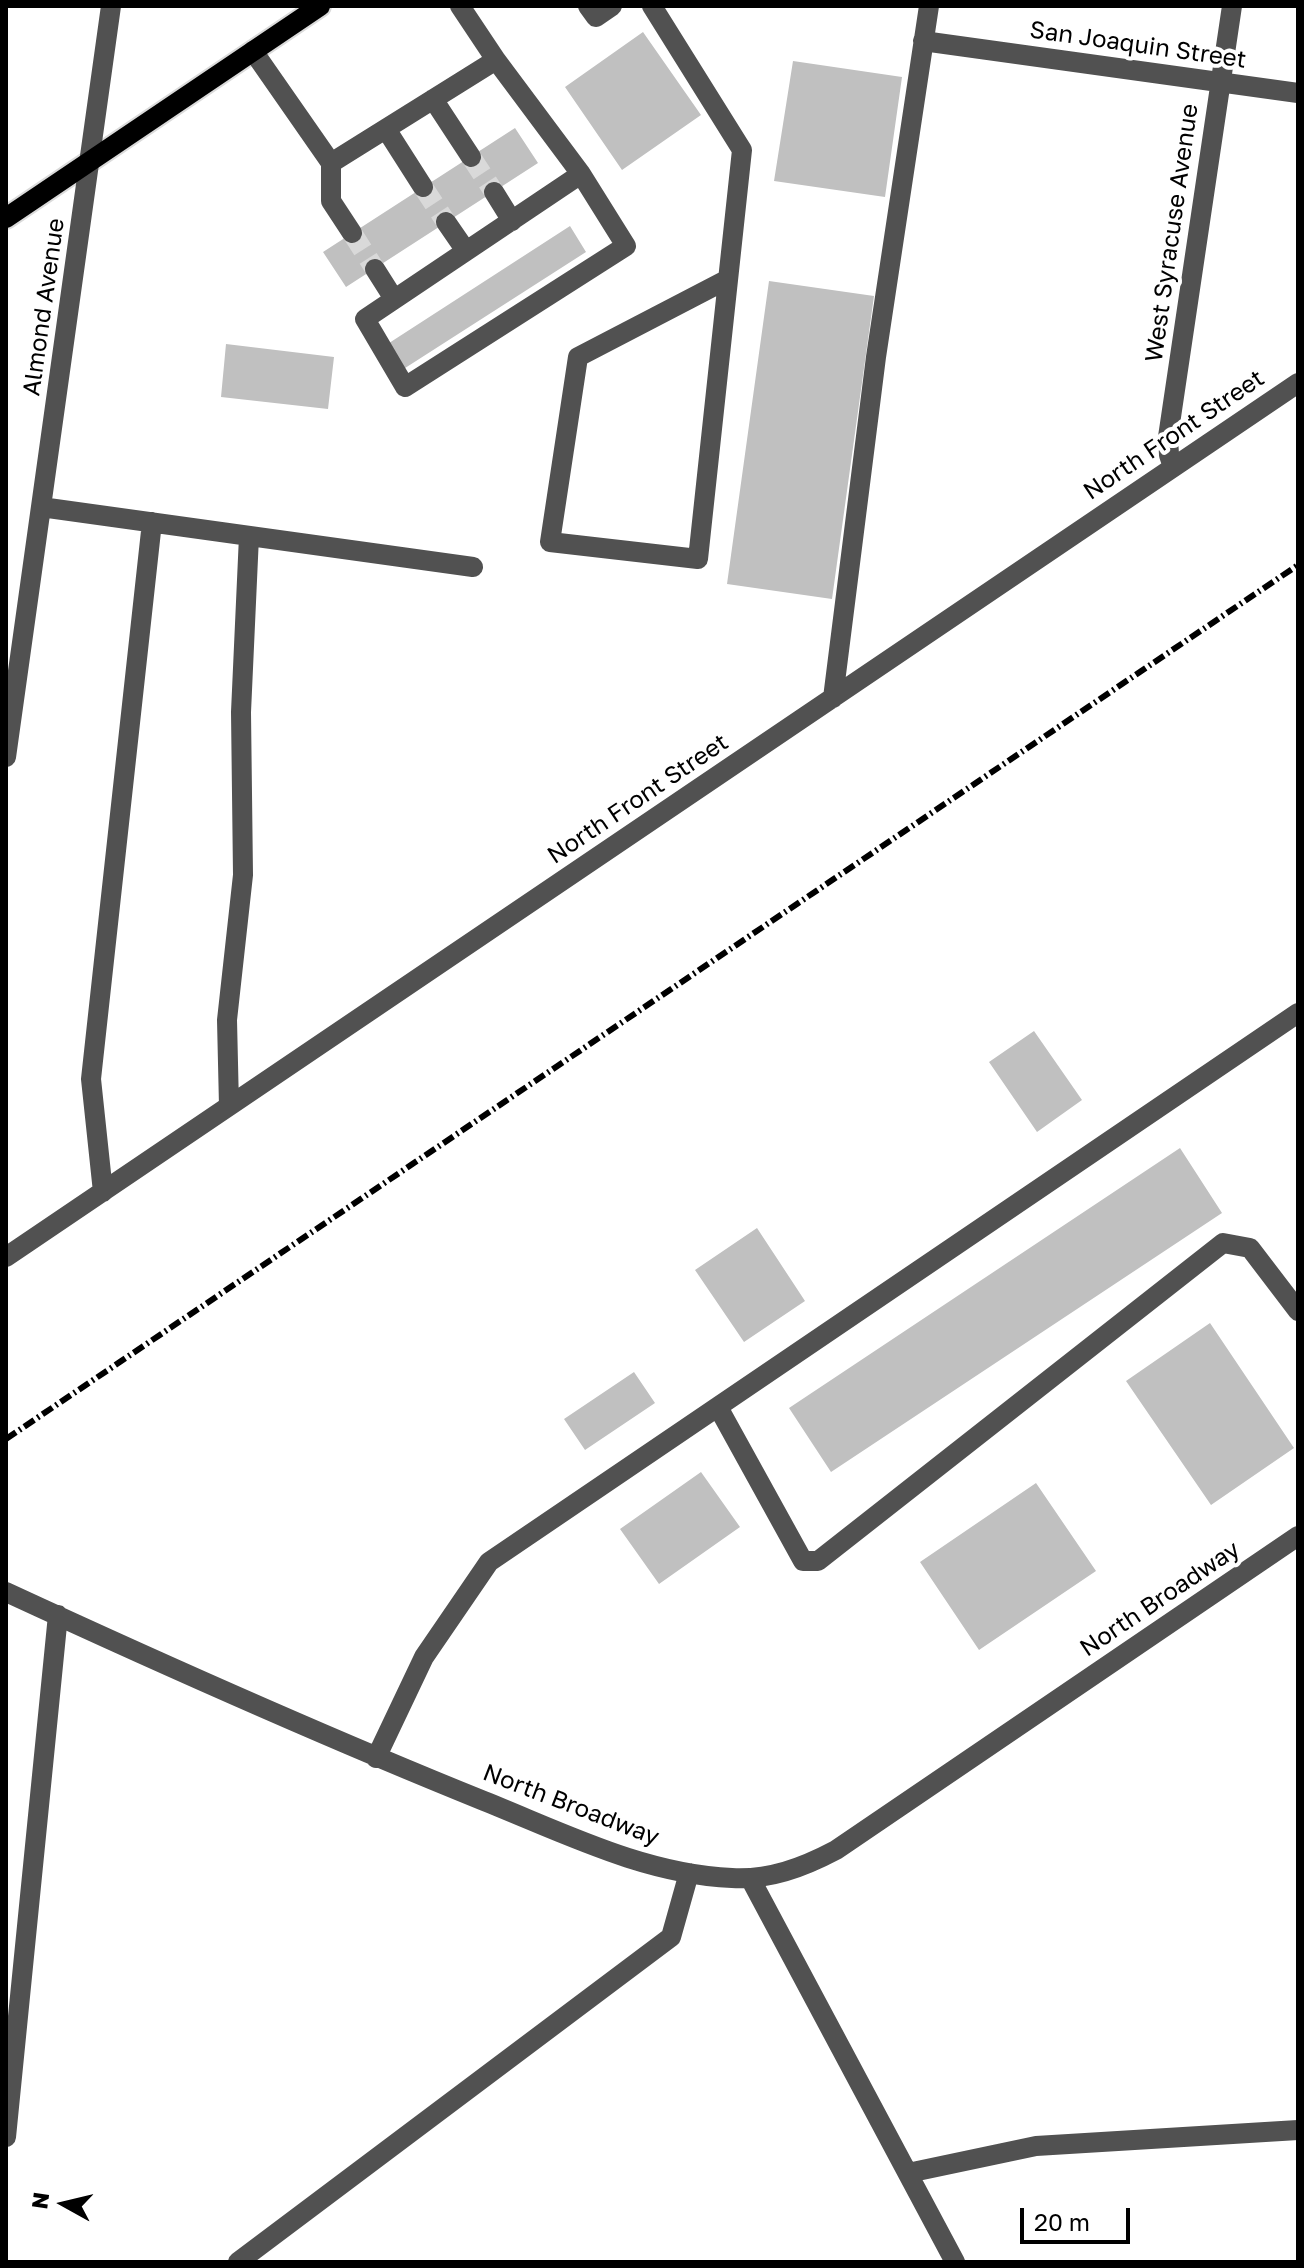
<!DOCTYPE html>
<style>
body{margin:0}
#map{position:relative;width:1304px;height:2268px;overflow:hidden;background:#fff;font-family:"Golos Text",sans-serif}
canvas{display:block}
.frame{position:absolute;inset:0;border:8px solid #000;pointer-events:none}
.north{position:absolute;left:24px;top:2164px;width:80px;height:80px;-webkit-text-stroke:6px #fff;paint-order:stroke;rotate:278deg;font-size:22px;font-weight:700;line-height:32px;text-align:center;color:#000}
.north::after{content:'';display:block;margin:auto;width:28px;height:36px;background:#000;clip-path:polygon(50% 0,100% 100%,50% 72%,0 100%)}
.scale{position:absolute;left:1020px;top:2208px;width:110px;height:36px;box-sizing:border-box;border:4px solid #000;border-top:0;padding-left:10px;font-size:24px;line-height:28px;white-space:nowrap;color:#000;-webkit-text-stroke:6px #fff;paint-order:stroke}
</style>
<div id="map">
<canvas width="1304" height="2268"></canvas>
<div class="frame"></div>
<div class="north">N</div>
<div class="scale">20 m</div>
</div>
<script>
const ctx = document.querySelector('canvas').getContext('2d');
ctx.lineJoin = 'round';
function paint(path, color) {
  ctx.fillStyle = color;
  ctx.fill(path, 'evenodd');
}
function trace(path, color, width, dash) {
  ctx.strokeStyle = color;
  ctx.lineWidth = width;
  ctx.lineCap = dash ? 'butt' : 'round';
  ctx.setLineDash(dash || []);
  ctx.stroke(path);
}
function write(font, color, halo, rows, align = 'center') {
  ctx.font = font + ' "Golos Text",sans-serif';
  ctx.lineWidth = 8;
  ctx.setLineDash([]);
  ctx.textBaseline = 'middle';
  ctx.strokeStyle = halo;
  ctx.fillStyle = color;
  for (const [text, x, y, turn = 0] of rows) {
    ctx.save();
    ctx.translate(x, y);
    ctx.rotate((+turn || 0) * Math.PI / 180);
    ctx.textAlign = isNaN(turn) ? turn : align;
    if (halo) ctx.strokeText(text, 0, 0);
    ctx.fillText(text, 0, 0);
    ctx.restore();
  }
}
paint(new Path2D(`
 M643 32 701 115 622 170 565 87Z
 M793 61 902 77 885 197 774 181Z
 M515 128 538 163 346 287 323 252Z
 M570 226 586 252 402 370 386 345Z
 M769 281 874 296 832 599 727 584Z
 M226 344 334 357 328 409 221 397Z
 M1034 1031 1082 1100 1037 1132 989 1062Z
 M1180 1148 1222 1213 831 1472 789 1408Z
 M757 1228 805 1301 744 1342 695 1270Z
 M1210 1323 1294 1448 1211 1505 1126 1381Z
 M634 1372 655 1403 585 1450 564 1419Z
 M701 1472 740 1527 659 1584 620 1529Z
 M1036 1483 1096 1571 979 1650 920 1562Z`), '#c0c0c0');
trace(new Path2D(`
 M471 157 494 192
 M423 187 446 222
 M352 233 375 269`), '#d9d9d9', 20, [20, 10]);
const major = new Path2D(`
 M6 218 320 6`);
trace(major, '#dbdbdb', 24);
trace(new Path2D(`
 M588 6 596 17 612 6
 M652 6 742 150 698 559 550 542 578 357 728 279
 M923 41 1298 93
 M253 51 331 163 496 60 460 6
 M496 60 581 174
 M433 99 471 157
 M386 129 423 187
 M331 163V201L352 233
 M581 174 626 246 405 387 365 319Z
 M494 192 512 221
 M446 222 466 251
 M375 269 394 299
 M1173 467 1169 455 1168 437 1232 6
 M41 507 473 567
 M833 698 876 357 929 6
 M6 757 111 6
 M229 1106 227 1020 243 875 241 712 249 536
 M103 1192 91 1079 152 522
 M6 1257 1298 383
 M718 1407 803 1561H818L1223 1243 1250 1248 1298 1311
 M6 1592C164 1665 323 1736 484 1801 564 1833 644 1874 732 1878 769 1880 802 1868 836 1850L1298 1536
 M376 1758 424 1657 489 1562 1298 1013
 M750 1878 955 2262
 M6 2137 58 1615
 M908 2173 1036 2146 1298 2130
 M238 2262 671 1937 689 1873`), '#515151', 20);
trace(major, '#000', 20);
trace(new Path2D(`
 M6 1439 1298 565`), '#000', 6, [12, 4, 2, 4]);
write('24px', '#000', '#fff', [
 ["San Joaquin Street",1138,45,8],
 ["West Syracuse Avenue",1172,233,-82],
 ["Almond Avenue",44,307,-82],
 ["North Front Street",1174,435,-34],
 ["North Front Street",638,799,-34],
 ["North Broadway",1160,1599,-34],
 ["North Broadway",571,1805,21]
]);
</script>
